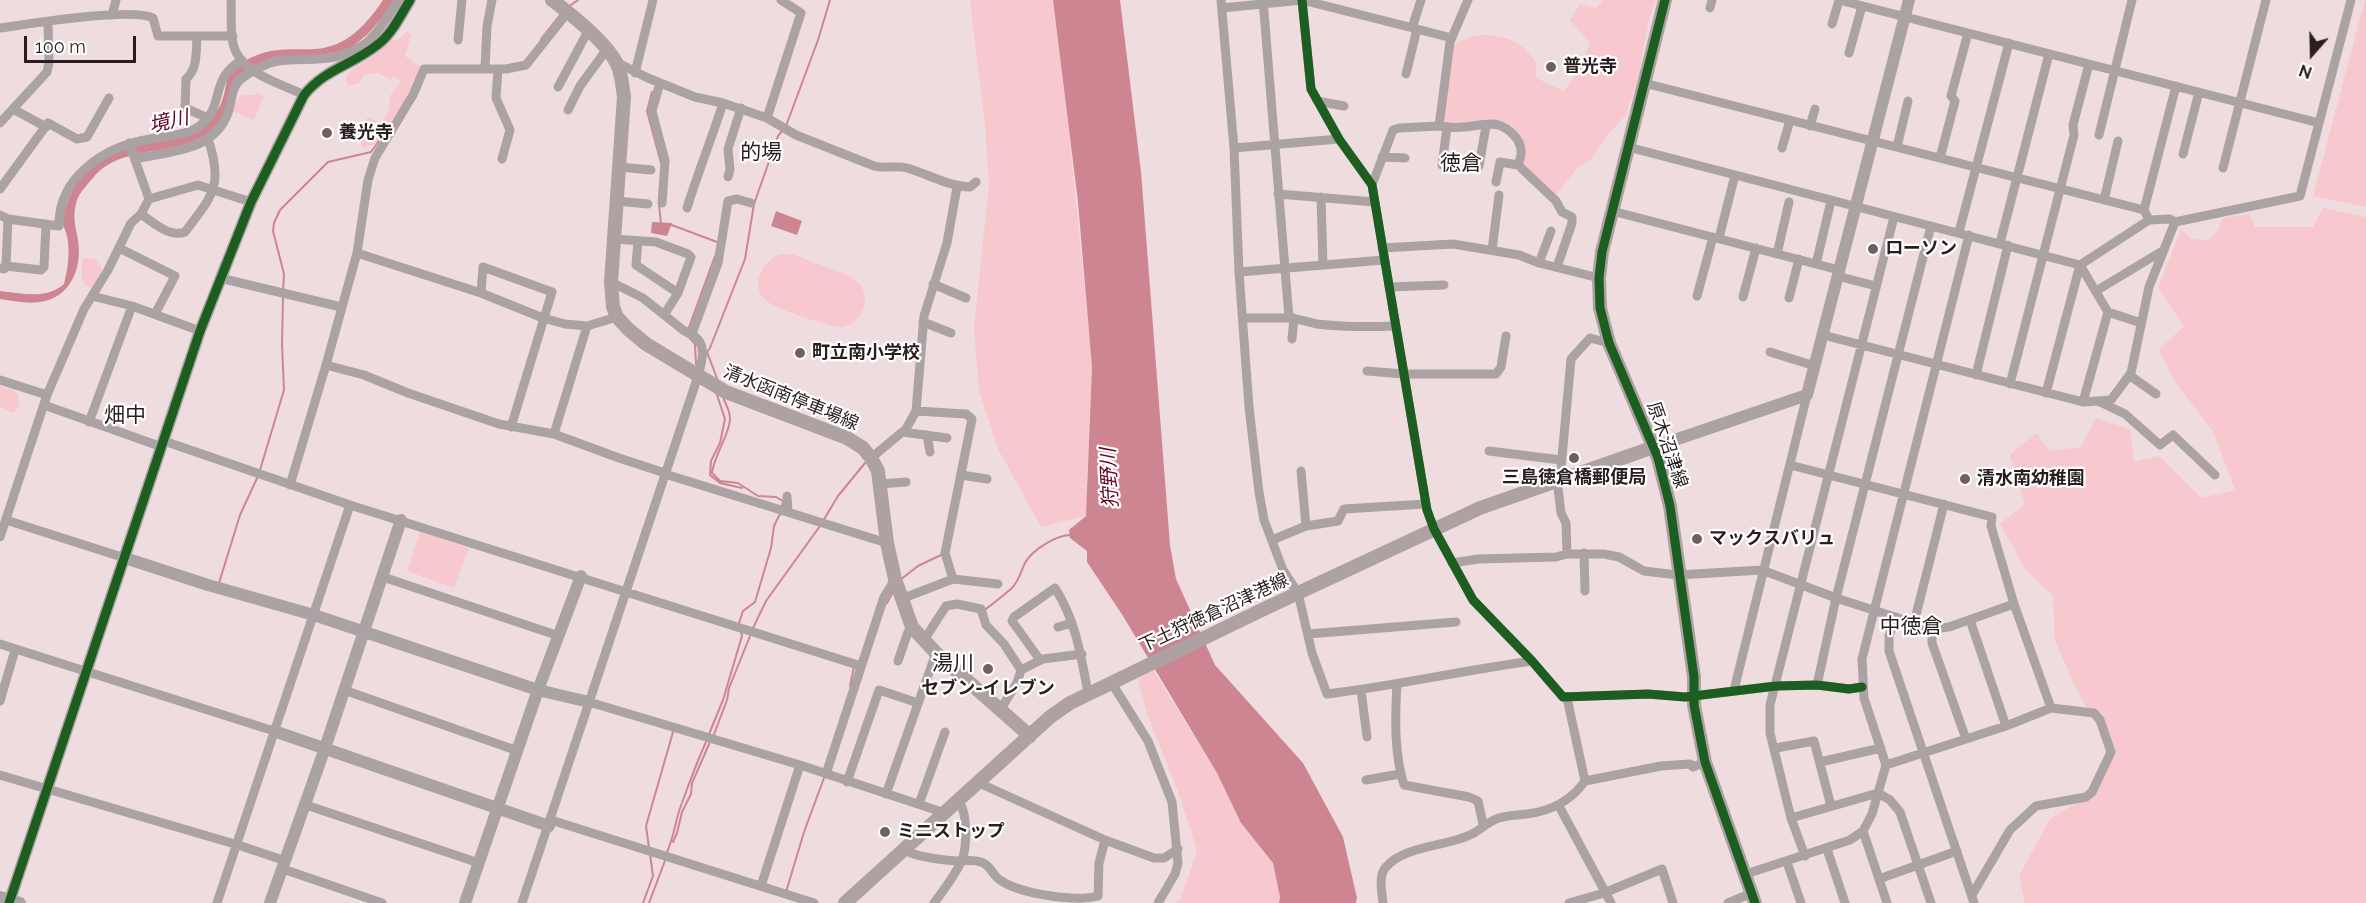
<!DOCTYPE html>
<meta charset="utf-8">
<style>
body{margin:0}
#map{position:relative;width:2366px;height:903px;overflow:hidden;background:#efdcde;font-family:Raleway,sans-serif}
canvas{display:block}
.north{position:absolute;left:2282px;top:24px;width:60px;height:60px;-webkit-text-stroke:4px #fff;paint-order:stroke;rotate:200deg;font-size:16px;font-weight:700;line-height:24px;text-align:center;color:#291d1f}
.north::after{content:'';display:block;margin:auto;width:21px;height:27px;background:#291d1f;clip-path:polygon(50% 0,100% 100%,50% 72%,0 100%)}
.scale{position:absolute;left:24px;top:36px;width:112px;height:27px;box-sizing:border-box;border:3px solid #291d1f;border-top:0;padding-left:8px;font-size:18px;line-height:21px;white-space:nowrap;color:#291d1f;-webkit-text-stroke:4px #fff;paint-order:stroke}
</style>
<div id="map">
<canvas width="2366" height="903"></canvas>
<div class="north">N</div>
<div class="scale">100 m</div>
</div>
<script>
const ctx = document.querySelector('canvas').getContext('2d');
ctx.lineJoin = 'round';
function paint(path, color) {
  ctx.fillStyle = color;
  ctx.fill(path, 'evenodd');
}
function trace(path, color, width, dash) {
  ctx.strokeStyle = color;
  ctx.lineWidth = width;
  ctx.lineCap = dash ? 'butt' : 'round';
  ctx.setLineDash(dash || []);
  ctx.stroke(path);
}
function write(font, color, halo, rows, align = 'center') {
  ctx.font = font + ' Raleway,"Noto Sans JP",sans-serif';
  ctx.lineWidth = 4.5;
  ctx.setLineDash([]);
  ctx.textBaseline = 'middle';
  ctx.strokeStyle = halo;
  ctx.fillStyle = color;
  for (const [text, x, y, turn = 0] of rows) {
    ctx.save();
    ctx.translate(x, y);
    ctx.rotate((+turn || 0) * Math.PI / 180);
    ctx.textAlign = isNaN(turn) ? turn : align;
    if (halo) ctx.strokeText(text, 0, 0);
    ctx.fillText(text, 0, 0);
    ctx.restore();
  }
}
paint(new Path2D(`
 M970 0H1053L1067 114 1092 360 1086 516 1041 527 998 449 979 391 974 328 989 184 985 126Z
 M1603 0H1655L1648 24 1638 77 1626 115 1609 133 1591 159 1577 168 1553 199 1518 165 1519 142 1506 129 1461 128 1441 121C1442 108 1444 61 1449 52 1464 28 1505 32 1524 48 1529 52 1532 58 1536 63V78L1564 91 1580 68 1590 43 1570 20 1580 4 1596 8Z
 M2365 0H2366V207L2313 196Z
 M407 32 411 35 405 56 420 67 405 101 377 143 364 148C355 138 356 127 369 117L377 122H382C387 116 392 105 389 97L401 82 395 77 391 79 377 73 364 75 358 84 349 85 345 80 349 72 375 55 390 39 396 41Z
 M259 93 263 97 254 120 235 113 233 104 243 95H254Z
 M2323 208 2366 217V903H2025L2019 876 2050 819 2086 797 2107 760V744L2077 690 2055 641 2053 596 2026 570 2000 524 2025 504 2010 455 2036 433 2050 451 2081 447 2096 418 2130 429 2134 462 2159 456 2201 498 2235 490 2213 431 2176 383 2159 350 2184 326 2158 288 2181 230 2192 239 2209 240 2218 230 2223 218 2250 214 2255 227H2313Z
 M780 254H792L850 276C861 284 868 292 864 307 861 317 852 326 841 327 832 328 780 310 771 304 747 290 760 262 780 254Z
 M84 258 95 259 102 268 97 285 92 288 86 286 82 279V261Z
 M0 385 5 389H12L18 394 19 406 14 413 0 407Z
 M420 532 469 548 454 588 407 571Z
 M1153 670 1217 773 1241 823 1273 863 1280 897 1279 903H1176L1181 898 1197 851 1178 791 1148 717 1138 679Z`), '#f7c8ce');
paint(new Path2D(`
 M383 0H397L368 34 352 47 339 52 301 58 274 57 238 76C232 93 228 112 216 126 184 161 124 140 93 178 88 184 80 192 77 200 72 216 75 224 78 240 82 265 73 294 45 301 31 305 14 301 0 299V291C22 293 46 300 64 284 69 265 72 241 62 223 68 184 89 163 126 148 140 143 157 143 171 139 182 137 205 121 214 114 224 105 225 87 228 76 230 68 249 58 257 55 277 47 295 50 315 49 347 47 367 24 383 0Z
 M1053 0H1120L1141 172 1170 545 1176 579 1215 665 1303 763 1343 837 1357 898 1356 903H1279L1280 897 1273 863 1241 823 1217 773 1123 616 1087 562V551L1070 538 1069 530 1086 516 1092 367 1078 202Z
 M776 211 802 221 797 235 771 226Z
 M652 222 672 223 667 236 651 233Z`), '#ce8592');
trace(new Path2D(`
 M568 7 578 0
 M541 39 560 15
 M652 92 647 111 661 163
 M786 126 818 40 830 0
 M659 205 661 223
 M669 224 717 242
 M283 291 284 274 273 231 274 223 280 210 328 162 371 152 384 134
 M688 330 715 256
 M687 335 695 344 696 364 698 367
 M718 381 707 352 710 348 745 259 754 204 778 136 783 130
 M716 392 725 419 720 443 711 461 710 475 720 483 742 488
 M722 395C725 403 730 410 730 418 731 432 714 455 712 473L720 481 738 483 758 496 776 497 783 501 782 506
 M260 470 284 390 282 344 283 297
 M823 521 838 496 865 463
 M900 580 918 566 941 555
 M219 583 240 515 258 476
 M887 603 894 590
 M986 609C995 602 1004 595 1012 588 1020 579 1020 573 1025 563 1032 550 1056 535 1071 535
 M739 623 743 611 755 602 771 548 774 526 781 512
 M752 630 766 601 820 526
 M850 686 854 667
 M709 734 723 700 742 636 741 632
 M713 737 727 700 729 688 750 636
 M673 842 677 833 682 812 691 794 692 783 710 742
 M649 848 646 826 673 732
 M667 852C673 839 675 825 679 811 688 787 696 763 707 740
 M786 892 804 832 824 778
 M643 903 653 876 650 854
 M649 903 666 858`), '#ce8592', 2);
trace(new Path2D(`
 M231 0C232 15 229 38 236 52 248 76 283 84 304 95
 M1221 0 1234 148 1239 272 1249 407 1259 492 1264 520 1283 570 1298 593 1312 653 1327 694C1396 686 1464 670 1532 661
 M1263 0 1289 318C1299 319 1307 322 1317 324 1343 327 1370 327 1395 326
 M1302 0 1311 89 1339 139 1372 185 1427 510 1434 529 1473 600 1532 661 1563 697 1648 694 1685 697 1776 686 1817 685 1849 689 1862 687
 M1839 0 2319 123
 M1222 8 1302 0 1417 29 1406 74
 M1710 8 1712 0
 M112 15 116 0
 M1832 24 1839 0
 M0 28C30 24 131 7 153 18L158 36H197
 M1412 28 1421 0
 M1417 29 1452 38
 M458 40 462 0
 M1849 53 1862 6
 M616 62 648 78 695 97 723 103 767 118 796 135 874 166C885 169 896 165 907 168 928 174 947 186 970 187L976 182
 M485 68 487 26 492 0
 M498 69 496 98 510 130 502 159
 M635 73 653 0
 M660 83 652 111 665 161 662 203
 M1644 83 2144 210 2149 220
 M558 87 588 31
 M1317 101 1344 106
 M13 109 46 127
 M568 110 580 86 607 49
 M208 118 185 108 186 79C198 69 196 50 197 36H233
 M767 118 801 13 781 0
 M0 123 47 72 49 63 48 23
 M1439 126C1457 130 1473 125 1491 124 1505 124 1521 138 1521 151 1522 155 1519 161 1518 165L1556 201 1562 212 1572 217V223L1557 267
 M1810 126 1815 109
 M2099 135 2132 0
 M1628 147 2080 265 2108 312 2083 402 1823 335
 M1897 147 1908 101
 M1234 148 1339 139
 M1782 148 1790 120
 M2183 154 2199 92
 M1382 157 1405 158
 M1940 158 1955 101 1951 96 1968 33
 M135 159C169 151 214 152 228 113 232 102 231 87 241 79 250 72 266 63 278 61 312 57 334 65 366 43 380 32 388 13 400 0
 M1442 165 1447 127
 M1479 166 1486 126
 M619 167 651 170
 M2223 168 2266 0
 M728 177 730 169 728 149 741 108
 M1496 182 1500 162 1518 165
 M1372 185 1393 130 1399 128 1439 126 1450 42 1468 0
 M0 189 48 123 77 139 87 137 109 98
 M1278 194 1375 202
 M1321 197 1323 265
 M149 199 198 185 251 202
 M2104 200 2118 141
 M617 201 648 204
 M687 208C698 172 712 138 723 103
 M2144 210 2176 86
 M1612 211 1839 270
 M141 214C152 222 170 238 185 232 212 196 224 186 208 139
 M0 215 8 219 59 226C58 176 106 146 150 139 168 135 188 136 202 124 225 104 209 79 242 60
 M1959 232 2009 43
 M1719 238 1735 175
 M614 239 656 242 688 254 691 257 678 293 636 265 638 241
 M2000 243 2049 54
 M119 248 175 276 155 314
 M1382 248 1453 244 1519 255 1539 263 1599 278
 M1492 250 1499 195
 M357 253 481 293 543 318 565 324 587 326 617 317
 M1777 254 1789 202
 M1539 263 1551 231
 M1816 264 1831 201
 M6 266 8 219
 M0 268 4 269 6 266 41 270 44 267 46 224
 M1239 272 1384 260
 M1837 276 1876 286
 M220 278 341 307
 M611 282 643 298 683 330 692 335
 M933 284 966 298
 M1389 287 1444 285
 M2096 291 2164 250
 M481 293 483 267 552 292 511 427
 M92 296 108 270 131 223 141 214 149 199 129 143
 M1697 296 1713 237
 M1743 297 1756 248
 M1789 298 1799 259
 M2108 312 2141 323
 M664 315 678 293
 M1243 318H1289
 M923 322 951 333
 M1292 339 1294 318
 M1770 352 1815 366
 M326 365 364 375 408 393 499 424 554 434 619 458 665 473
 M1367 371 1403 374H1496L1501 367 1506 336
 M1976 375 2008 245
 M2129 375 2156 394
 M0 380 47 395
 M2010 384 2074 135 2073 125 2089 64
 M2046 393 2080 265 2149 220 2170 219 2175 222 2300 196 2351 0
 M2098 401 2125 414 2160 445 2173 435 2215 475
 M2083 402 2111 400 2131 373 2149 287 2175 222
 M44 405 162 447
 M916 411 966 414 972 419 945 553 953 579
 M89 422 132 306
 M903 432 947 438
 M554 434 587 326
 M927 435 930 452
 M164 441 350 505 861 666
 M1489 451 1561 460
 M871 458 906 429 916 411 924 316 947 243 957 187
 M1790 465 1992 517 1991 526 2014 604 2051 708
 M1301 471 1306 526
 M665 474 887 543
 M961 475 987 479
 M1560 479 1571 359 1590 338 1609 343
 M1557 480 1561 513 1566 523 1567 554
 M880 484 906 482
 M290 485 326 365 357 253 368 180 375 158 413 95 424 69H506L526 65 568 12
 M787 496 788 511
 M6 520 125 558
 M0 537 47 395 84 309 92 296 132 306 200 331
 M1272 540 1306 526 1338 521 1344 509 1425 504
 M1584 553 1585 591
 M1452 563 1478 559 1556 557 1567 554H1604L1619 557 1644 571 1678 575 1762 570 1836 598 1932 629 1949 627 2014 604
 M383 577 559 636
 M901 599 953 579 998 584
 M1896 617 1889 636V651L1974 903
 M1970 620 2006 726
 M1914 623 1944 504
 M1058 627 1072 623
 M1932 629V643L1966 739
 M1308 634 1456 622
 M924 640 946 606 957 604 981 609 986 625 1004 644 1021 670 1017 683 1000 710
 M0 644 274 731
 M1040 660 1012 621 1014 617 1055 588C1076 621 1081 656 1088 693
 M898 661 908 632 913 628
 M1021 670 1043 659 1082 654
 M1111 682 1148 741 1172 802 1178 863 1175 874 1158 903
 M1397 684C1395 718 1394 753 1404 785L1469 797 1478 801 1483 824
 M1817 685 1836 598 1931 226
 M344 690 518 751
 M1361 690 1367 737
 M1734 690 1807 395
 M1567 698 1585 781
 M0 701 15 650
 M589 702 800 765 945 813
 M1776 748 1814 741 1831 806
 M1820 762 1881 748
 M1886 765 2006 726 2051 708 2094 713 2100 720 2111 752 2092 792 2086 797 2036 806 2010 830 1972 895
 M826 774 884 597 895 579
 M0 775 238 845 286 861
 M1366 780 1400 774
 M847 782 879 690 918 703
 M979 783 1105 840 1154 858H1164L1178 849
 M886 794 936 653
 M919 804 945 732
 M306 805 479 863
 M1559 806 1611 903
 M1791 818 1878 793 1890 800 1900 812 1931 903
 M551 820 814 903
 M1863 831 1887 903
 M1827 849 1845 903
 M904 850C920 858 941 860 958 861 966 861 973 859 981 862 991 865 992 875 1000 880 1020 894 1075 902 1098 896L1099 863 1105 840
 M1805 856 1791 818 1770 733V705L1894 217
 M1787 862 1801 903
 M283 869 382 903
 M1746 874 1850 840 1863 831 1872 814 1886 765 1864 698 1862 659 1969 235
 M1879 879 1957 851
 M761 886 800 765
 M217 903 350 505
 M522 903 698 376C702 362 708 343 692 335L693 331 718 263 728 201 737 199 751 203
 M934 903C944 890 955 875 962 860 967 847 968 811 958 801
 M1383 903C1382 893 1378 875 1386 867 1405 845 1447 847 1472 834 1482 829 1487 822 1499 818 1508 815 1518 815 1527 814 1551 811 1571 801 1585 781L1661 766 1690 764 1693 767 1705 762
 M1569 903 1604 893 1662 869 1673 903
 M1728 903 1752 893`), '#aba3a3', 9);
trace(new Path2D(`
 M1654 447 1807 395 1909 0
 M125 558 208 585 314 615 538 690 589 702
 M274 731 549 826
 M0 897 20 903
 M9 903 200 331 251 202 304 95C325 69 352 65 377 45 392 34 400 16 410 0
 M270 903 325 748 401 520
 M465 903 538 690 581 576`), '#aba3a3', 12);
trace(new Path2D(`
 M552 0C572 15 606 42 617 64 622 75 622 85 624 97L611 282 613 307 617 317 628 329 646 344 726 392 847 438 863 448 871 458 878 471 887 543 895 579 912 627 936 653 1030 736
 M1665 0 1602 252 1599 278 1600 308 1609 343 1658 458 1670 506 1694 677V705L1705 762 1755 903
 M845 903 1050 717 1070 703 1266 608 1480 508 1654 447`), '#ada1a2', 14);
trace(new Path2D(`
 M1302 0 1311 89 1339 139 1372 185 1427 510 1434 529 1473 600 1532 661 1563 697 1648 694 1685 697 1776 686 1817 685 1849 689 1862 687
 M1665 0 1602 252 1599 278 1600 308 1609 343 1658 458 1670 506 1694 677V705L1705 762 1755 903
 M9 903 200 331 251 202 304 95C325 69 352 65 377 45 392 34 400 16 410 0`), '#1b5e20', 9);
for (const [x, y, r, color] of [
 [1551,67,6,"#6e6062"],
 [327,133,6,"#6e6062"],
 [1873,249,6,"#6e6062"],
 [800,353,6,"#6e6062"],
 [1574,458,6,"#6e6062"],
 [1965,479,6,"#6e6062"],
 [1697,539,6,"#6e6062"],
 [988,669,6,"#6e6062"],
 [885,832,6,"#6e6062"]
]) {
  const dot = new Path2D();
  dot.arc(x, y, r, 0, 2 * Math.PI);
  ctx.fillStyle = color;
  ctx.fill(dot);
  trace(dot, '#fff', 2);
}
write('bold 18px', '#291d1f', '#fff', [
 ["普光寺",1563,67],
 ["養光寺",339,133],
 ["ローソン",1885,249],
 ["町立南小学校",812,353],
 ["三島徳倉橋郵便局",1574,478,"center"],
 ["清水南幼稚園",1977,479],
 ["マックスバリュ",1709,539],
 ["セブン-イレブン",988,689,"center"],
 ["ミニストップ",897,832]
], 'left');
write('18px', '#291d1f', '#fff', [
 ["清水函南停車場線",791,398,22],
 ["原木沼津線",1667,445,71],
 ["下土狩徳倉沼津港線",1214,613,-25]
]);
write('italic 20px', '#610424', '#fff', [
 ["境川",169,122,-13],
 ["狩野川",1110,478,-93]
]);
write('21px', '#291d1f', '#fff', [
 ["的場",761,153],
 ["徳倉",1461,164],
 ["畑中",125,416],
 ["中徳倉",1911,627],
 ["湯川",953,664]
]);
</script>
